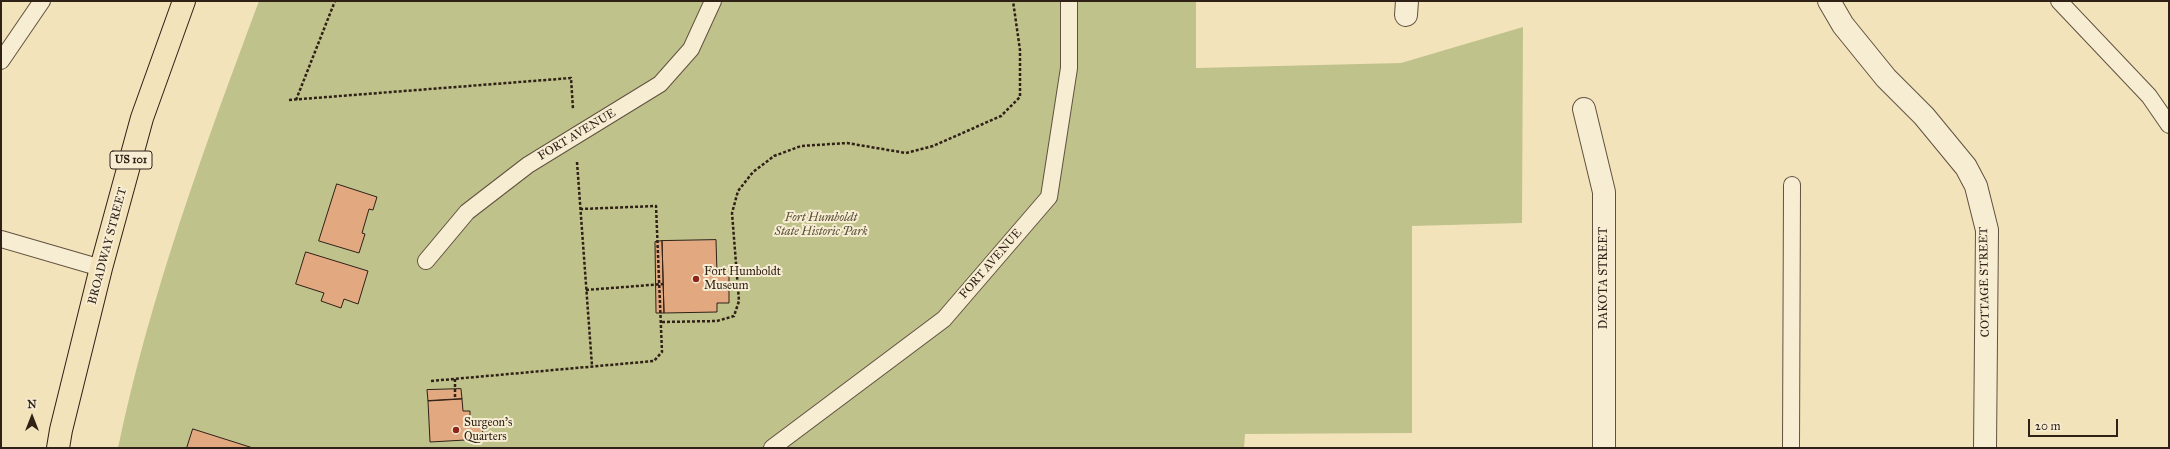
<!DOCTYPE html>
<style>
body{margin:0}
#map{position:relative;width:2170px;height:449px;overflow:hidden;background:#f3e3bb;font-family:"IM FELL Great Primer",serif}
canvas{display:block}
.frame{position:absolute;inset:0;border:2px solid #302117;pointer-events:none}
.north{position:absolute;left:12px;top:397px;width:40px;height:40px;-webkit-text-stroke:3px #f7edd3;paint-order:stroke;rotate:0deg;font-size:11px;font-weight:700;line-height:16px;text-align:center;color:#302117}
.north::after{content:'';display:block;margin:auto;width:14px;height:18px;background:#302117;clip-path:polygon(50% 0,100% 100%,50% 72%,0 100%)}
.scale{position:absolute;left:2028px;top:419px;width:90px;height:18px;box-sizing:border-box;border:2px solid #302117;border-top:0;padding-left:5px;font-size:12px;line-height:14px;white-space:nowrap;color:#302117;-webkit-text-stroke:3px #f7edd3;paint-order:stroke}
</style>
<div id="map">
<canvas width="2170" height="449"></canvas>
<div class="frame"></div>
<div class="north">N</div>
<div class="scale">20 m</div>
</div>
<script>
const ctx = document.querySelector('canvas').getContext('2d');
ctx.lineJoin = 'round';
function paint(path, color) {
  ctx.fillStyle = color;
  ctx.fill(path, 'evenodd');
}
function trace(path, color, width, dash) {
  ctx.strokeStyle = color;
  ctx.lineWidth = width;
  ctx.lineCap = dash ? 'butt' : 'round';
  ctx.setLineDash(dash || []);
  ctx.stroke(path);
}
function write(font, color, halo, rows, align = 'center') {
  ctx.font = font + ' "IM FELL Great Primer",serif';
  ctx.lineWidth = 4;
  ctx.setLineDash([]);
  ctx.textBaseline = 'middle';
  ctx.strokeStyle = halo;
  ctx.fillStyle = color;
  for (const [text, x, y, turn = 0] of rows) {
    ctx.save();
    ctx.translate(x, y);
    ctx.rotate((+turn || 0) * Math.PI / 180);
    ctx.textAlign = isNaN(turn) ? turn : align;
    if (halo) ctx.strokeText(text, 0, 0);
    ctx.fillText(text, 0, 0);
    ctx.restore();
  }
}
paint(new Path2D(`
 M259 1H1196V68L1401 63 1523 27 1522 223 1412 226V433L1245 434 1244 448H118C150 295 204 148 259 1Z`), '#c0c28c');
const building = new Path2D(`
 M337 184 377 197 373 210 369 209 362 233 365 234 359 253 319 241Z
 M716 240 717 274H729V303H717V312L664 313 662 241Z
 M662 241 664 313H656L655 242Z
 M306 252 368 271 358 304 344 299 341 308 321 301 324 293 296 284Z
 M461 389 462 399 428 401 427 390Z
 M462 399 463 411H470V420H482L483 439 430 442 428 401Z
 M193 429 253 448H187Z`);
paint(building, '#e2a87f');
trace(building, '#302117', 1);
const service = new Path2D(`
 M2059 1 2149 96 2169 125
 M1 61 42 1
 M1 239 101 268
 M426 261 467 212 528 165 660 84 691 49 713 1
 M772 448 944 319 1049 197 1069 68V1
 M1791 448 1792 185`);
const minor = new Path2D(`
 M1829 1 1843 25 1886 78 1924 116 1966 167 1976 186 1987 230 1985 448
 M1406 15 1407 1
 M1584 109 1604 192V448`);
const trunk = new Path2D(`
 M58 448 61 430 101 268 142 118 184 1`);
trace(service, '#615240', 18);
trace(minor, '#615240', 24);
trace(trunk, '#302117', 24);
trace(new Path2D(`
 M289 100 571 78 573 109
 M296 100 335 1
 M577 162 592 366
 M586 290 663 284
 M662 322 717 321 734 316 739 301 732 213 738 191 753 172 774 156 801 146 847 143 906 153 933 146 1001 116 1020 97V50L1013 1
 M455 379V400
 M431 381 654 361 662 352 656 206 581 209`), '#302117', 2.5, [3, 2]);
trace(service, '#f7edd3', 16);
trace(minor, '#f7edd3', 22);
trace(trunk, '#f3e3bb', 22);
for (const [x, y, r, color] of [
 [696,279,4,"#8f2418"],
 [456,430,4,"#8f2418"]
]) {
  const dot = new Path2D();
  dot.arc(x, y, r, 0, 2 * Math.PI);
  ctx.fillStyle = color;
  ctx.fill(dot);
  trace(dot, '#f7edd3', 1.5);
}
for (const [x, y, w] of [
 [131,160,42]
]) {
  const box = new Path2D();
  box.roundRect(x - w / 2, y - 9, w, 18, 3);
  ctx.fillStyle = '#f7edd3';
  ctx.fill(box);
  trace(box, '#302117', 1);
}
write('bold 11px', '#302117', null, [
 ["US 101",131,160]
]);
write('12px', '#302117', '#f7edd3', [
 ["FORT AVENUE",577,135,-31],
 ["BROADWAY STREET",108,246,-75],
 ["FORT AVENUE",991,264,-49],
 ["DAKOTA STREET",1604,278,-90],
 ["COTTAGE STREET",1985,282,-91]
]);
write('italic 12px', '#5b513a', '#f7edd3', [
 ["Fort Humboldt",821,218],
 ["State Historic Park",821,232]
]);
write('12px', '#302117', '#f7edd3', [
 ["Fort Humboldt",704,272],
 ["Museum",704,286],
 ["Surgeon's",464,423],
 ["Quarters",464,437]
], 'left');
</script>
